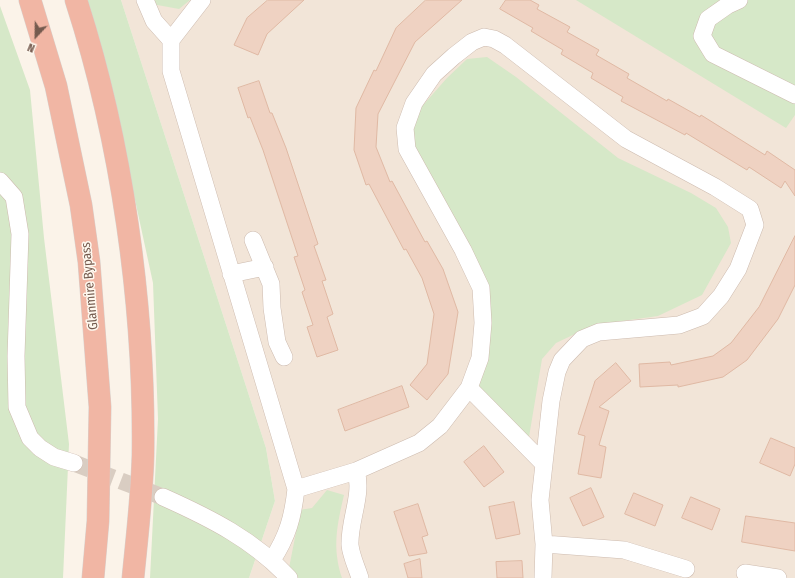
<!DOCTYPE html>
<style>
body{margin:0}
#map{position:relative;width:795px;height:578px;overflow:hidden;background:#fbf3e9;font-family:"Fira Sans Condensed",sans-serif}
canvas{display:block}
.north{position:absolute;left:16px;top:16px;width:40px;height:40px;-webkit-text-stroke:3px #fef8ef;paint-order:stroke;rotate:202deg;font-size:11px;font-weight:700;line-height:16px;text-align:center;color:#745a4e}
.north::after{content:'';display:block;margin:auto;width:14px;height:18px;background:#745a4e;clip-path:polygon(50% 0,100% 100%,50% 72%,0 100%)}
</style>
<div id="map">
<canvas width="795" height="578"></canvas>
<div class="north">N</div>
</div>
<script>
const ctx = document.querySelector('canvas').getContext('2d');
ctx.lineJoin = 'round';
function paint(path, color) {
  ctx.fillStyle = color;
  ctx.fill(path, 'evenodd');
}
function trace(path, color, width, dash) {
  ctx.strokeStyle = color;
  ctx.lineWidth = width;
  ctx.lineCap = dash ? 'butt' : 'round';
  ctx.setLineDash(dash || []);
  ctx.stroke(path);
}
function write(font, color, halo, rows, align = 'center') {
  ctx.font = font + ' "Fira Sans Condensed",sans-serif';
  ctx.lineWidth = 3;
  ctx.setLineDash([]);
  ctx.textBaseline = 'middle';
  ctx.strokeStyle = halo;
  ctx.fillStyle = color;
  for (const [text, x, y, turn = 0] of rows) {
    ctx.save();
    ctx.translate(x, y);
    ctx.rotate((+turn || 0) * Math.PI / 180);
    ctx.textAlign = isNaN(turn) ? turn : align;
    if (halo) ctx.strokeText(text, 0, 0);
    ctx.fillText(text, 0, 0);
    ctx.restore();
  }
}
paint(new Path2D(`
 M121 0H795V578H249L275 501 266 448Z`), '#f2e5d8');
paint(new Path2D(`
 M81 0H121L266 448 275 501 249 578H150L158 419 153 283 132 186Z
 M150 0H190L179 9 152 4Z
 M576 0H795V115L786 128Z
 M0 6 30 90 44 238 69 444 63 578H0Z
 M487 57 516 77 618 158 691 193 716 208 728 227 731 243 702 295 658 316 594 325 556 343 542 359 529 437 478 386 490 295 412 147 411 128 417 112 447 78 467 59Z
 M327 490 344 495C337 525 332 548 342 578H297L289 568 299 517V510L312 508Z`), '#d6e8c8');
const building = new Path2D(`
 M268 0H304L267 34 258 55 234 45 247 18Z
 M426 0H462L415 42 378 114 376 147 390 182 392 181 425 242 427 241 443 269 458 312 448 374 427 400 410 385 427 364 434 314 422 278 406 249 404 250 369 184 366 185 354 150 356 108 374 70 376 71 396 28Z
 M506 0H530L539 5 537 9 570 27 567 32 599 50 596 55 629 74 627 78 667 101 668 99 700 117 701 115 765 155 767 151 795 170V196L785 181 781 188 749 167 747 170 686 133 685 135 621 101 623 97 591 78 593 73 561 54 563 50 531 31 533 28 500 9Z
 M259 81 270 113H272L286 148 318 244 314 246 326 280 322 281 333 314 327 317 338 350 317 357 307 327 313 325 302 292 305 290 294 257 298 256 263 150 250 117 248 118 238 88Z
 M795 236V285L778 319 747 360 723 377 678 387V385L640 387 639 364 670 362 671 365 713 356 731 343 759 307Z
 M616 363 631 381 599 407 609 411 599 445 606 447 601 478 578 474 585 436 578 434 595 381Z
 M402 386 409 407 345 431 338 410Z
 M771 438 795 448V464L790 476 760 463Z
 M484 446 504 472 484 487 464 462Z
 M591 488 604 517 583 526 570 498Z
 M634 493 663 505 655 526 625 514Z
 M691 497 720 509 712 530 682 518Z
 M514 502 520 534 496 539 489 507Z
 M418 504 428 535 422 537 427 553 409 556 394 512Z
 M746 516 795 523V551L742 542Z
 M420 559 422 578H408L404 564Z
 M522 561 523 578H497L496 562Z`);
paint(building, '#efd2c2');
trace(building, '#e0b9a4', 1);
trace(new Path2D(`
 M74 463 163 497`), '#d9cdc2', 17, [17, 8]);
const minor = new Path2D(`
 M145 0 154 21 171 40
 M202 0 171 40V71L296 489
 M739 0 728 5 708 19 702 36 713 54 795 95
 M0 181 14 197 20 234 16 356 17 407 30 438 40 448 54 457 74 463
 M253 240 271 284 272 308 277 342 284 357
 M231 274 265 267
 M469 388 543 463
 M356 471C363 495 349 520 350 545 351 556 357 568 360 578
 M163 497C210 518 254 540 289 578
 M544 544 624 550 686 569
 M272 560C288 536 293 516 296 489L356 471 419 443 440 426 469 388 480 358 483 323 481 288 463 250 407 149 405 128 414 103 434 74 454 56 472 42 484 37 494 39 505 45 626 139 715 187 750 209 755 225 738 269 721 296 703 316 679 325 599 332 582 339 562 360 557 372 551 401 540 500 544 544 543 578
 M745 573 778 578`);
const motorway = new Path2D(`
 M30 0 56 86 81 205 89 262 100 407 98 521 93 578
 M76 0C122 142 145 306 143 455 142 496 137 537 133 578`);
trace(minor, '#cdbbaf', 18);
trace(motorway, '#d8d1cd', 23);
trace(minor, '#fff', 17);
trace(motorway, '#f1b6a4', 22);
write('13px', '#745a4e', '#fef8ef', [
 ["Glanmire Bypass",90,286,-95]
]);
</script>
